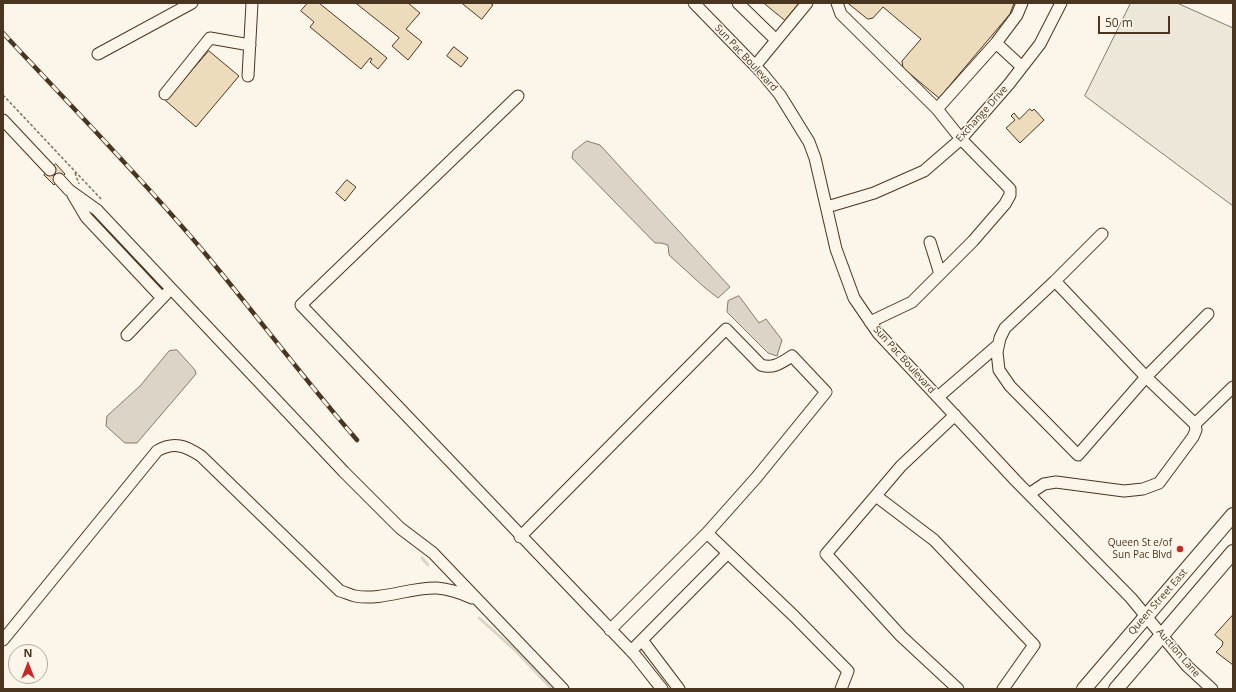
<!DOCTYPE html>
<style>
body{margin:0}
#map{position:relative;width:1236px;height:692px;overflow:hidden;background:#fbf6e9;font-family:"Open Sans",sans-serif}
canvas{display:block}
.frame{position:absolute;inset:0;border:4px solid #4a3520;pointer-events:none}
.north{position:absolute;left:8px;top:644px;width:40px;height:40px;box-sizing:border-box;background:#fbf6e9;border:1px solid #b4a999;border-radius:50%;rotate:0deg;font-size:11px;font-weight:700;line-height:16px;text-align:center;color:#4a3520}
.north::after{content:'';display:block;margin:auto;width:14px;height:18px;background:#c62828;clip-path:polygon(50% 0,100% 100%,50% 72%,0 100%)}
.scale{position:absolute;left:1098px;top:16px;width:72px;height:18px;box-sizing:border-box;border:2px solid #4a3520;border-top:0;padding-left:5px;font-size:12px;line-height:14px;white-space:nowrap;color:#4a3520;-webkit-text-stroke:3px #fbf6e9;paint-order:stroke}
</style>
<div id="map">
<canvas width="1236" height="692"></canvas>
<div class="frame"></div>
<div class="north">N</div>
<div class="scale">50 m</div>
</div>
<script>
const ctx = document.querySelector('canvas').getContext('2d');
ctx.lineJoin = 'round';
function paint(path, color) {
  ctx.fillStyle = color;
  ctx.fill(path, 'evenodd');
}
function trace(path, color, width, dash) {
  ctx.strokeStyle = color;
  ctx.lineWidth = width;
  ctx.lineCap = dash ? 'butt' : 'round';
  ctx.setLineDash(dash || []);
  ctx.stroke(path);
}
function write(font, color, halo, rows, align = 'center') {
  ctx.font = font + ' "Open Sans",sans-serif';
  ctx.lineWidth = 3;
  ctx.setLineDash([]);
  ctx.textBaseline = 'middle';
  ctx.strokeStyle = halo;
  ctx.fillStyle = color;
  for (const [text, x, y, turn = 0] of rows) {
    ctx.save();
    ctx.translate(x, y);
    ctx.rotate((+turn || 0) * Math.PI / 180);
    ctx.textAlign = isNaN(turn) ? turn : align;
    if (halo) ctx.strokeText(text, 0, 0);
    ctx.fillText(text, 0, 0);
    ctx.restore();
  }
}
const parking = new Path2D(`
 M1131 3H1177L1233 28V206L1085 96Z`);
paint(parking, '#ede7d9');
trace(parking, '#887966', 1);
const water = new Path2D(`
 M587 141 600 145 730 287 718 298 704 287 669 255 668 245 661 243H655L572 158 573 152Z
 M739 296 759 323 766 319 782 340 777 356 768 353 727 312 728 301Z
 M177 350 195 370 196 374 137 443H125L106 426 107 416 140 386 169 351Z`);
paint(water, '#dcd4c6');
trace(water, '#887966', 1);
trace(new Path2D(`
 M422 558 428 565
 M479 618 516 651 552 689`), '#dcd4c6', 3);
const building = new Path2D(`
 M308 3H319L387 58 378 69 370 62 372 59 370 58 361 69 310 27 314 22 301 11Z
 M356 3H408L420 13 406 29 422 42 408 60 392 46 399 38Z
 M462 3H490L493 5 482 19Z
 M764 3H799L785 20Z
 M848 3H1014L1010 14 939 98 903 68 902 61 921 39 883 7 873 18 868 19Z
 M454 47 468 58 461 67 447 56Z
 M209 51 239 76 196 127 166 101Z
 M1030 109 1032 111 1034 109 1044 120 1020 143 1006 128 1015 120 1011 116 1014 113 1019 119Z
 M56 164 65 174 54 185 44 175Z
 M347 180 356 187 345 201 336 193Z
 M1233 615V665L1216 652 1222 646 1223 642 1215 635Z`);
paint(building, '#ecdcbc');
trace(building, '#4a3520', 1);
const minor = new Path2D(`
 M694 3 762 73 780 95 809 142 815 158 836 249 854 298 878 333 1016 481 1131 598 1187 666 1212 689
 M738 3 776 40
 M837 3 841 14 937 109
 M996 43 1022 67
 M98 54 192 3
 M755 66 807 3
 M248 76 252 3
 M165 94 210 38 250 45
 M518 96 301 305 635 655 662 689
 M3 120 50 170
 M59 179 69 190 97 210 344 472 400 528 433 553 563 689
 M73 195 86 217 162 298
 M827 207 874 193 924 171 961 139 1009 84 1040 44 1061 3
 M930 242 940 274
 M1055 281 1102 234
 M870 322 912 302 973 241 1005 204 1010 195V189L961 139 937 109 996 43 1017 15 1022 3
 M127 335 166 294
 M938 397 998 345
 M955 415 901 466 826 554 901 636 958 689
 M1195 424 1233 387
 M1029 494 1044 484 1056 482 1124 491 1143 489 1159 483 1193 437 1196 430 1195 424 1146 377 1055 281 1005 328 1000 338 997 352 999 370 1010 386 1078 455 1146 377 1208 314
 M876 496 934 540 1034 645 1003 689
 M520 537 726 329 761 365C773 369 781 363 792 356L826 392 756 478 707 533 794 616 848 671 841 689
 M610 630 707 533
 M3 640 157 451C174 441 186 446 201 456L340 591C345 592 350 595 355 596 382 601 410 587 437 588 450 589 461 593 472 598
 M642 640 679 689
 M631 651 728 553`);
const major = new Path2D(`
 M1084 689 1233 515
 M1116 689 1233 552`);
trace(minor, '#4a3520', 13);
trace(major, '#4a3520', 16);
trace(new Path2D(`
 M3 95 102 200
 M75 173 79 184`), '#7f6f5c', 1.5, [3, 2]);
trace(minor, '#fbf6e9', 11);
trace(major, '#fbf6e9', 14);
const rail = new Path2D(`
 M3 33C68 103 136 172 198 245 252 309 302 377 357 440`);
trace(rail, '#4a3520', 4.5);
trace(rail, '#fbf6e9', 3, [9]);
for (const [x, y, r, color] of [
 [1180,549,4,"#c62828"]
]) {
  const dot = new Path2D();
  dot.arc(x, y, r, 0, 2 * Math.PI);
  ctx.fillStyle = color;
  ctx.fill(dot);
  trace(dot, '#fbf6e9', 1.5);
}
write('10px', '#4a3520', '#fbf6e9', [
 ["Sun Pac Boulevard",746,58,47],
 ["Exchange Drive",982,114,-48],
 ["Sun Pac Boulevard",904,360,48],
 ["Queen Street East",1158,602,-49],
 ["Auction Lane",1178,653,49]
]);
write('10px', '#4a3520', '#fbf6e9', [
 ["Queen St e/of",1172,543],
 ["Sun Pac Blvd",1172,555]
], 'right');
</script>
